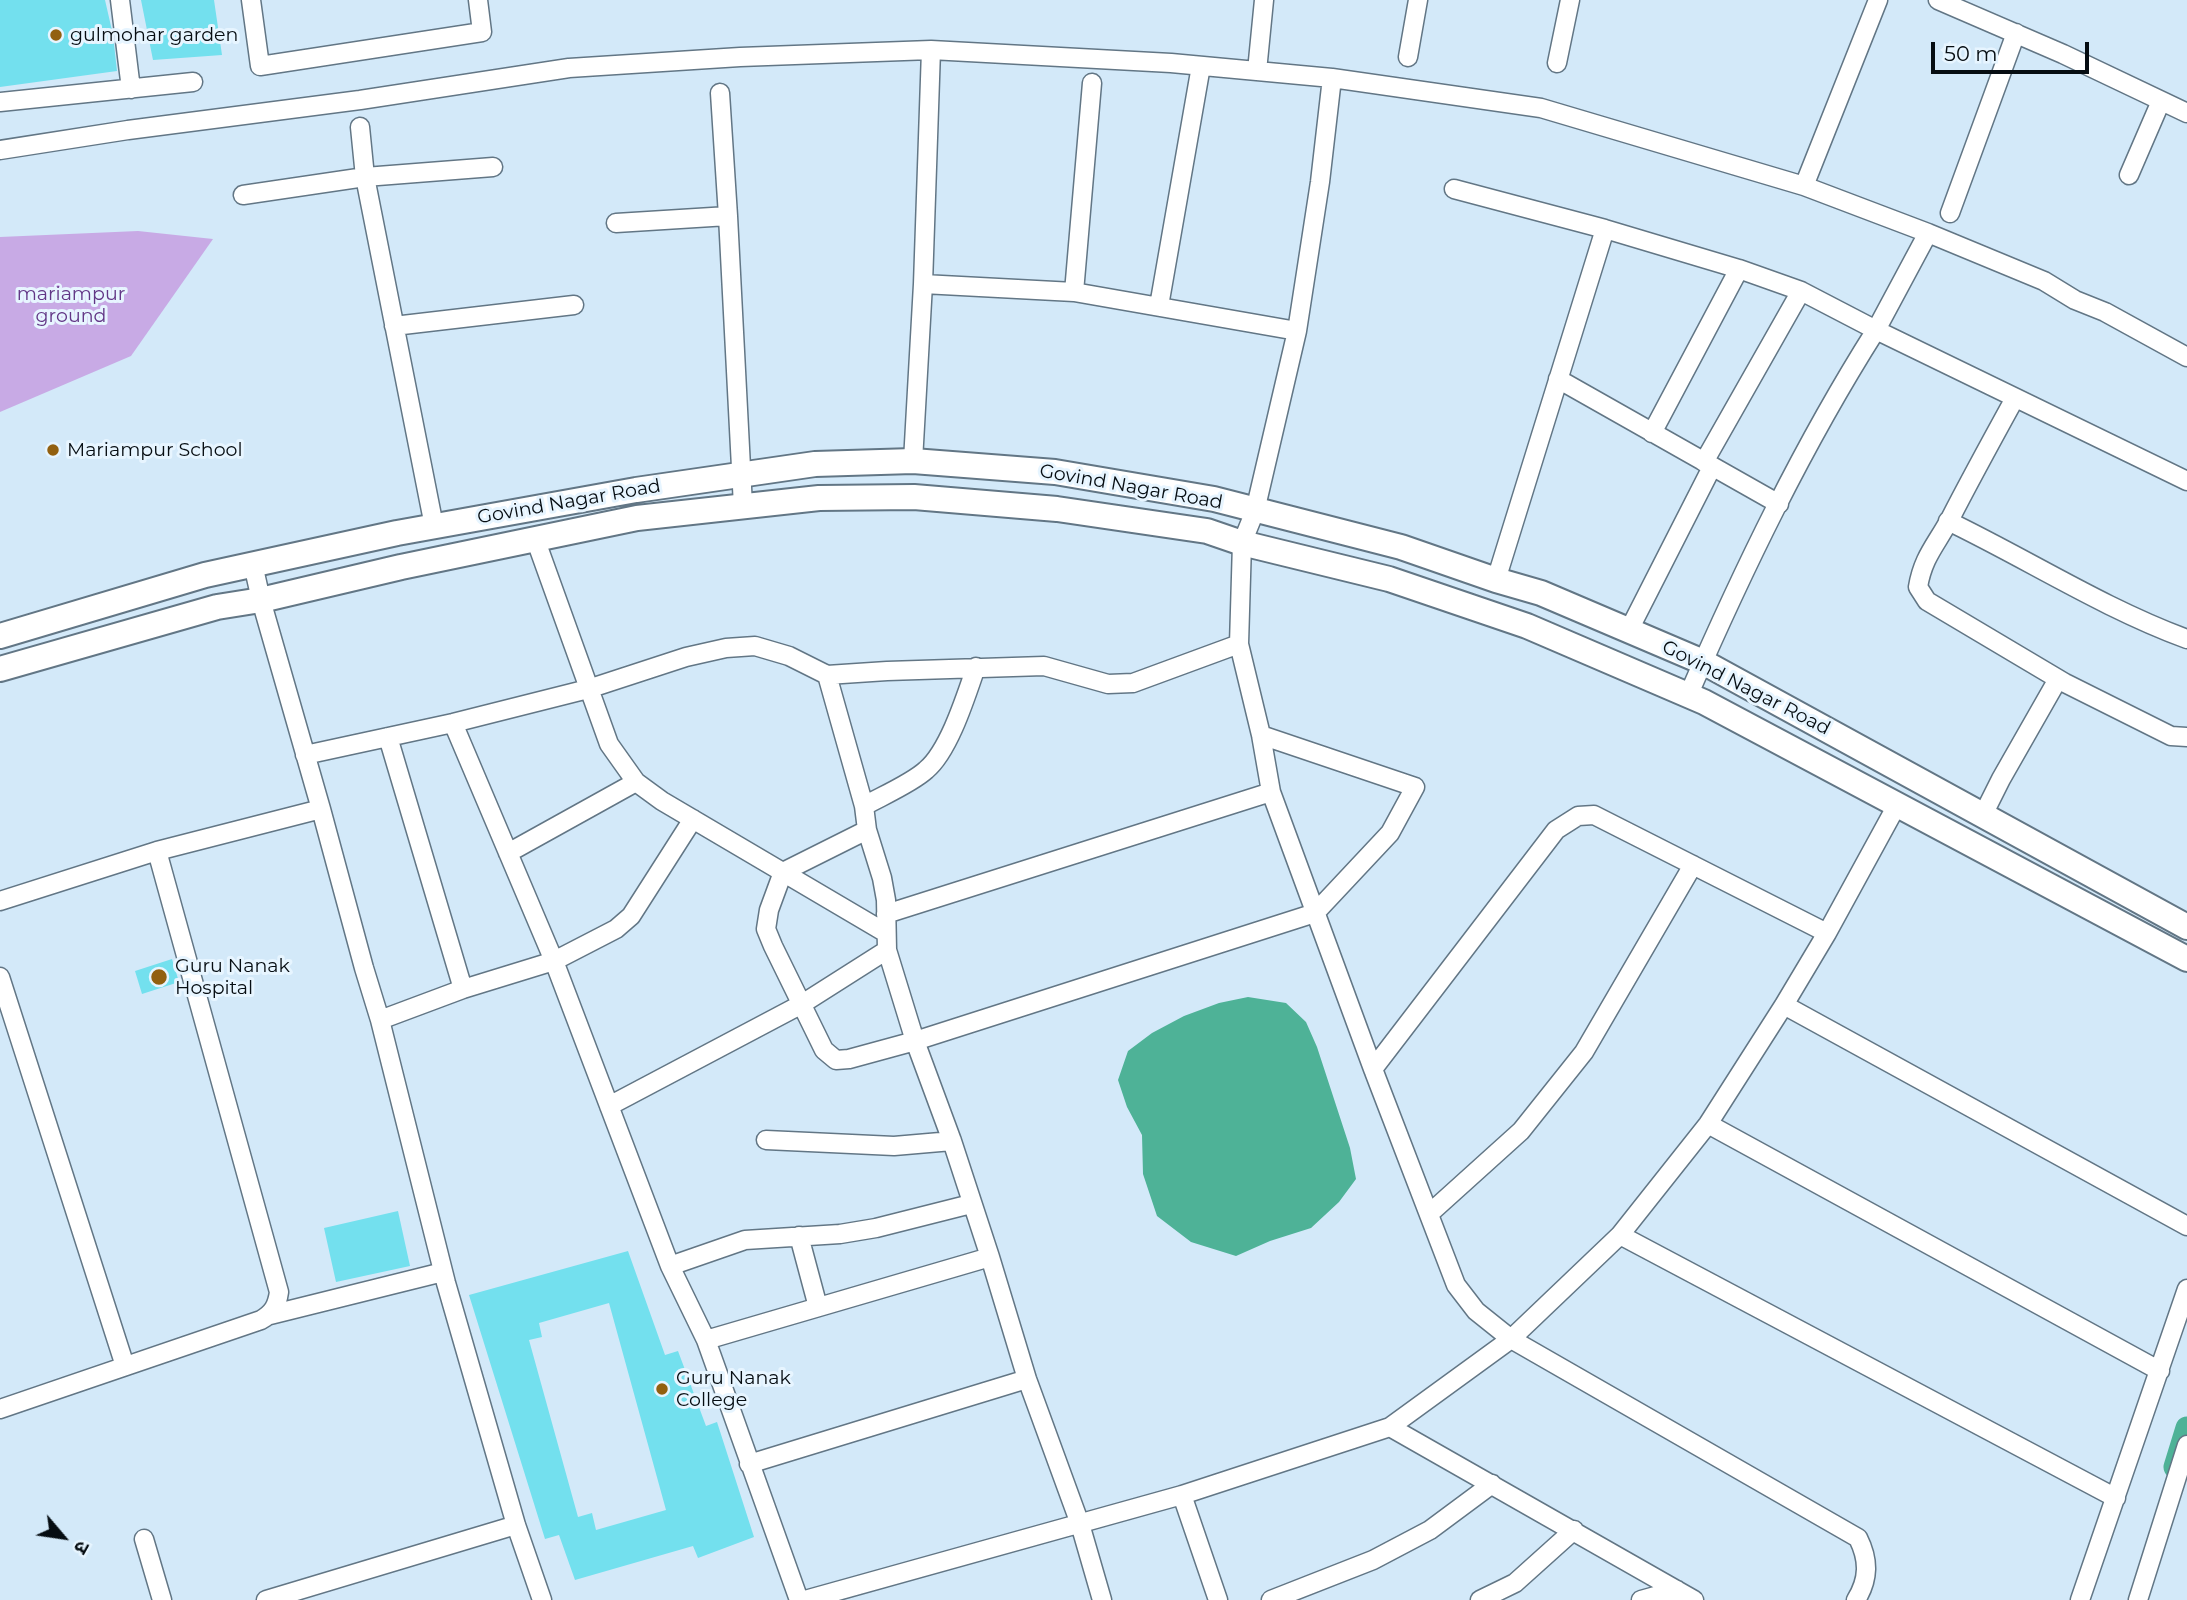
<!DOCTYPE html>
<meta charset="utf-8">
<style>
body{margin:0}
#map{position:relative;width:2187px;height:1600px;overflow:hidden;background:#d3e9f9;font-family:Montserrat,"Noto Sans Devanagari",sans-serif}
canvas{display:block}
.north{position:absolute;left:28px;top:1502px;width:70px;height:70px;-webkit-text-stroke:5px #e7f5ff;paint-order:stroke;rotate:119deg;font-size:19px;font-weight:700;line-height:28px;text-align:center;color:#060d12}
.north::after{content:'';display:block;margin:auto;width:24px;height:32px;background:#060d12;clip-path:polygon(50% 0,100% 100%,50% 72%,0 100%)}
.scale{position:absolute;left:1931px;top:42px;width:158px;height:32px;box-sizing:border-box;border:4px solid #060d12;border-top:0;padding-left:9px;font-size:21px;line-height:24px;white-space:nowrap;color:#060d12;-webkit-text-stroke:5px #e7f5ff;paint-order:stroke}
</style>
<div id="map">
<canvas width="2187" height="1600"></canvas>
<div class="north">उ</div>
<div class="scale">50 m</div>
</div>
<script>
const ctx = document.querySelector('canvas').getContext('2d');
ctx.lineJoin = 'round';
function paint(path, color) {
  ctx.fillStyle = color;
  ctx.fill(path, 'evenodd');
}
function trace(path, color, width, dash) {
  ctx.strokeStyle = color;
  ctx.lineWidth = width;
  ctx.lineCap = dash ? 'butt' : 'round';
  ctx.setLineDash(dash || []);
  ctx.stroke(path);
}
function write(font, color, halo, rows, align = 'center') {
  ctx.font = font + ' Montserrat,sans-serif';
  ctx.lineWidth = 6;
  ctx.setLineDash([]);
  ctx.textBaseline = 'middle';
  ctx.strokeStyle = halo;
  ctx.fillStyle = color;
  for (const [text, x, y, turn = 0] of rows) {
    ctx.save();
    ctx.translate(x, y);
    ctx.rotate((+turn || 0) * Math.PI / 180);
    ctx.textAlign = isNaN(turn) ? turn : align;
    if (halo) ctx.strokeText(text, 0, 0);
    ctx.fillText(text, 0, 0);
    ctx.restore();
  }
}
paint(new Path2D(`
 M138 231 213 239 131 356 0 412V237Z`), '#c8aae5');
paint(new Path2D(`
 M1248 997 1286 1003 1306 1022 1317 1047 1350 1148 1356 1179 1339 1202 1311 1228 1270 1241 1236 1256 1191 1242 1157 1216 1143 1174 1142 1135 1127 1107 1118 1080 1128 1051 1152 1033 1184 1016 1219 1003Z`), '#4eb297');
trace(new Path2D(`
 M2175 1467 2187 1428`), '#4eb297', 23);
paint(new Path2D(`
 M0 0H105L113 35 117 71 0 87Z
 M141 0H214L222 55 153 60Z
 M172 959 179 982 142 994 135 971Z
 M398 1211 410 1266 336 1282 324 1228Z
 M628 1251 665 1355 678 1351 706 1426 717 1422 754 1537 698 1558 693 1546 575 1580 559 1535 545 1539 469 1295ZM609 1303 666 1510 596 1530 592 1513 578 1517 529 1340 542 1337 539 1323Z`), '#73e0ee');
const minor = new Path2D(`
 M120 0 131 89
 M251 0 260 66 482 32 478 0
 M1938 0 2063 54 2187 113
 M931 50 1171 63 1332 78 1541 108 1804 186 1928 233 2044 281 2075 300 2105 312 2187 357
 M1408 57 1418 0
 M1557 63 1570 0
 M1257 71 1264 0
 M1332 78 1320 182 1297 331 1255 511 1242 543 1239 644 1261 735 1271 792 1373 1069 1456 1285 1476 1311 1511 1339 1858 1538C1869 1560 1869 1579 1856 1600
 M720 93 728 216 743 506
 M0 102 193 82
 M360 127 365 177 434 526
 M0 150 128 130 360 100 569 68 740 57 931 50 923 284 913 461
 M2129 175 2161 101
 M1804 186 1878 0
 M1454 189 1605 229 1739 269 1801 291 1876 330 1928 233
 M243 195 365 177 493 167
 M1950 213 2016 33
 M616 223 728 216
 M923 284 1074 292 1297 331
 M1074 292 1092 83
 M1159 306 1201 66
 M394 326 574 305
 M1558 379 1779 504
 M2015 398C1993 438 1971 478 1950 519 1936 545 1923 557 1918 587L1927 601 2065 683 2171 736 2187 737
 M1652 433 1739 269
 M1704 462 1801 291
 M1948 521C2029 560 2103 608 2187 639
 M536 541 609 744 636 782 662 801 886 933
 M253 564 261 600 321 809 364 968 380 1020 446 1283 516 1525 542 1600
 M1496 580 1605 229
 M1629 630 1712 467
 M827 675 864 806 867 830 882 878 886 900 887 950 915 1041 952 1141 990 1257 1027 1379 1080 1524 1102 1600
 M1688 696C1743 570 1803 445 1876 330L2187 481
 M453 723 554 961 670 1266 706 1340 799 1600
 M388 737 463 989
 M305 755 453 723 588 689 686 657 726 648 755 646 789 656 827 675 887 671 1044 666 1108 684 1133 683 1239 644
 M864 806C882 796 912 783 926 770 949 751 966 696 976 667
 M1983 815 2001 779 2058 679
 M867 830 783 872 769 910 766 929 773 946 824 1050 836 1060 849 1059 915 1041 1315 913 1390 833 1415 787 1261 735
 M508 853 636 782
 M0 901 157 851 321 809
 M886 914 1271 792
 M0 977 125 1366
 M1784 1005 2187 1226
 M380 1020 463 989 554 961 616 929 631 916 693 819
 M1373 1069 1556 830 1578 816 1594 815 1827 933
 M609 1106 802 1004 887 950
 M1708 1124 2160 1371
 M766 1140 894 1146 952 1141
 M1429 1214 1521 1131 1584 1052 1693 865
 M1620 1235 2116 1498
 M799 1236 818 1307
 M670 1266 745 1240 840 1234 876 1228 971 1204
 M270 1315 443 1272
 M706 1340 990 1257
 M0 1409 261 1320C273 1313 277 1306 279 1292L157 851
 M1390 1427 1694 1600
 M749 1464 1027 1379
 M1182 1495 1218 1600
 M144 1539 162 1600
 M266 1600 516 1525
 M805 1600 1182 1495 1390 1427 1511 1339 1620 1235 1708 1124 1784 1005 1827 933 1897 805
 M1271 1600 1373 1560 1430 1530 1492 1484
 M1480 1600 1515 1583 1574 1530
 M1641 1600 1677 1590
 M2080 1600 2187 1289
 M2138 1600 2187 1445`);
const secondary = new Path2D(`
 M0 636 205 575 397 533 636 490 815 464 913 461 1055 472 1214 499 1401 547 1496 580 1541 593 1703 662 2187 927
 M0 669 217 607 261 600 401 567 637 518 819 498 914 497 1057 509 1207 531 1242 543 1389 579 1527 626 1704 702 2187 959`);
trace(minor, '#627685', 21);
trace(secondary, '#627685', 28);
trace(minor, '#fff', 18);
trace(secondary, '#fff', 24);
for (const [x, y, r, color] of [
 [56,35,7,"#926010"],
 [53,450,7,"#926010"],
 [159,977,9,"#926010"],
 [662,1389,7,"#926010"]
]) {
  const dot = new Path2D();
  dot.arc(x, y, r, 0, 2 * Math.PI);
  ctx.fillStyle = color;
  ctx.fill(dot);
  trace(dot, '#e7f5ff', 2.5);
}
write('19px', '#060d12', '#e7f5ff', [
 ["gulmohar garden",70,35],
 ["Mariampur School",67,450],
 ["Guru Nanak",175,966],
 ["Hospital",175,988],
 ["Guru Nanak",676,1378],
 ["College",676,1400]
], 'left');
write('19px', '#623686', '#e7f5ff', [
 ["mariampur",71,294],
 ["ground",71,316]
]);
write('19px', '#060d12', '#e7f5ff', [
 ["Govind Nagar Road",1131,487,10],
 ["Govind Nagar Road",569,502,-10],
 ["Govind Nagar Road",1746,688,27]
]);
</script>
